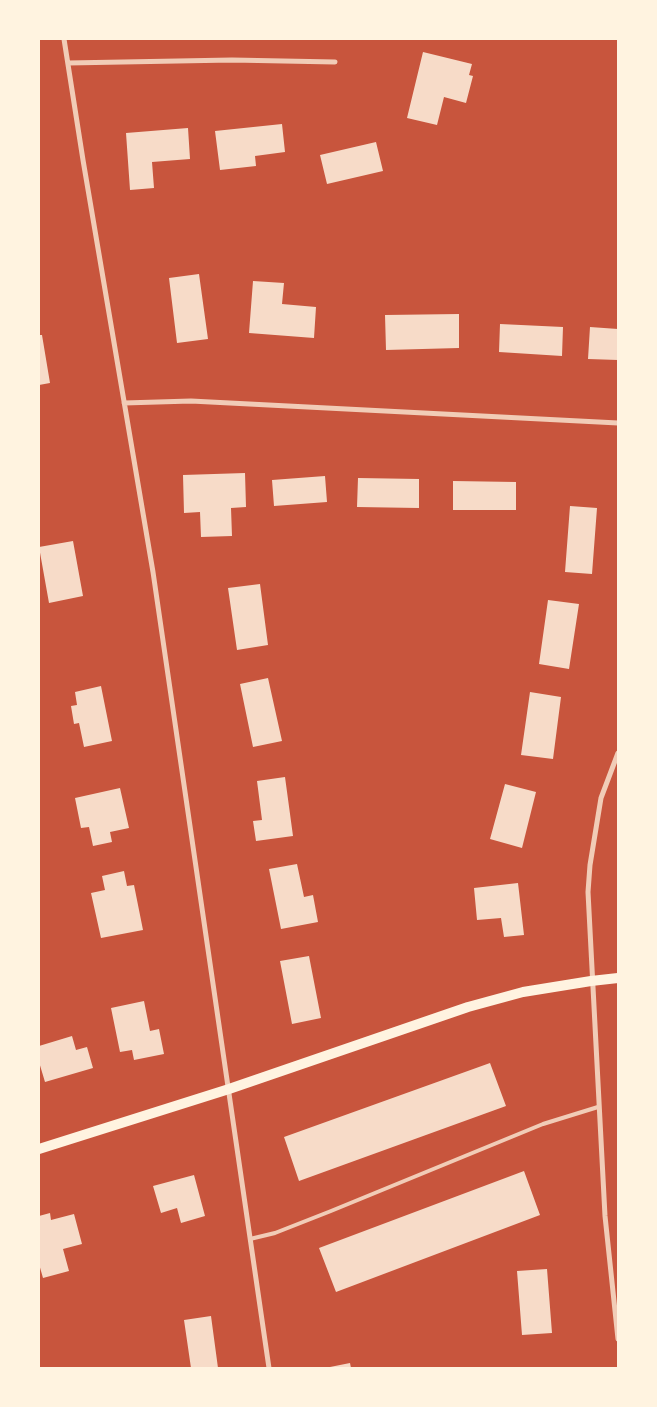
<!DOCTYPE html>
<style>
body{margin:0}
#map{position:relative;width:657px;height:1407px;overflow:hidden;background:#c8553d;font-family:"Fira Sans Condensed",sans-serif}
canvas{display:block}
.frame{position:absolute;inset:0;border:40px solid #fff3e0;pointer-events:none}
</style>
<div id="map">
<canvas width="657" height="1407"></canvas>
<div class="frame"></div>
</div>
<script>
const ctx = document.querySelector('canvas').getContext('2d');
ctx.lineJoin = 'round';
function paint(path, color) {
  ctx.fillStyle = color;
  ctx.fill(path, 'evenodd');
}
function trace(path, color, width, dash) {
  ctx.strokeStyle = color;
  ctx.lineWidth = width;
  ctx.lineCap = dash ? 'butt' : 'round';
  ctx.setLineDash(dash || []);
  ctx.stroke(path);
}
paint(new Path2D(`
 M423 52 472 64 469 75 473 76 466 103 444 97 437 125 407 118Z
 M282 124 285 152 255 156 256 166 220 170 215 131Z
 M188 128 190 159 152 162 154 188 130 190 126 133Z
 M376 142 383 171 327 184 320 155Z
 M199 274 208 339 177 343 169 278Z
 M253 281 284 283 282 304 316 307 314 338 249 333Z
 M459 314V348L386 350 385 315Z
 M500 324 563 327 562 356 499 352Z
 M590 327 618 329V360L588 359Z
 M39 335H42L50 383 39 385Z
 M245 473 246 507 231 508 232 536 201 537 200 512 184 513 183 475Z
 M325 476 327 502 274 506 272 480Z
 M358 478 419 479V508L357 507Z
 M453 481 516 482V510H453Z
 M570 506 597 508 592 574 565 572Z
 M73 541 83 596 49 603 39 547Z
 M260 584 268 645 237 650 228 588Z
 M548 600 579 604 569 669 539 664Z
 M268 678 282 741 253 747 240 684Z
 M101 686 112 741 84 747 79 723 74 724 71 706 77 705 75 692Z
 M530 692 561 697 553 759 521 755Z
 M285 777 293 836 256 841 253 821 262 820 257 781Z
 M505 784 536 792 522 848 490 839Z
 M120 788 129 828 110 832 112 842 93 846 89 827 81 828 75 798Z
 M297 864 304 897 313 895 318 922 281 929 269 869Z
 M124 871 127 886 134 885 143 930 101 938 91 893 105 890 102 876Z
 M518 883 524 935 504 937 501 918 477 920 474 888Z
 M309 956 321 1018 292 1024 280 961Z
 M144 1001 150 1031 159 1029 164 1054 134 1060 132 1050 120 1052 111 1008Z
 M72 1036 76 1050 87 1047 93 1068 45 1082 39 1062V1046Z
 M490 1063 506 1106 299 1181 284 1137Z
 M524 1171 540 1215 336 1292 319 1248Z
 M194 1175 205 1216 181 1223 177 1208 161 1213 153 1186Z
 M50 1213 51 1220 74 1214 82 1244 63 1249 69 1271 43 1278 39 1264V1216Z
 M547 1269 552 1333 522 1335 517 1271Z
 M211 1316 218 1368H191L184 1320Z
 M350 1363 351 1368H330V1367Z`), '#f7dbc8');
trace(new Path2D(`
 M250 1239 275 1233 331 1211 543 1124 598 1107`), '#f1ccb7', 4);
trace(new Path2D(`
 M64 39 83 160 153 572 269 1368
 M68 63 232 60 335 62
 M124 403 191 401 618 423
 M618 753 601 798 590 865 588 892 605 1216 618 1339`), '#f1ccb7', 5);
trace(new Path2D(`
 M39 1149 229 1089 468 1007 523 992 591 981 618 978`), '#fff3e0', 10);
</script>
